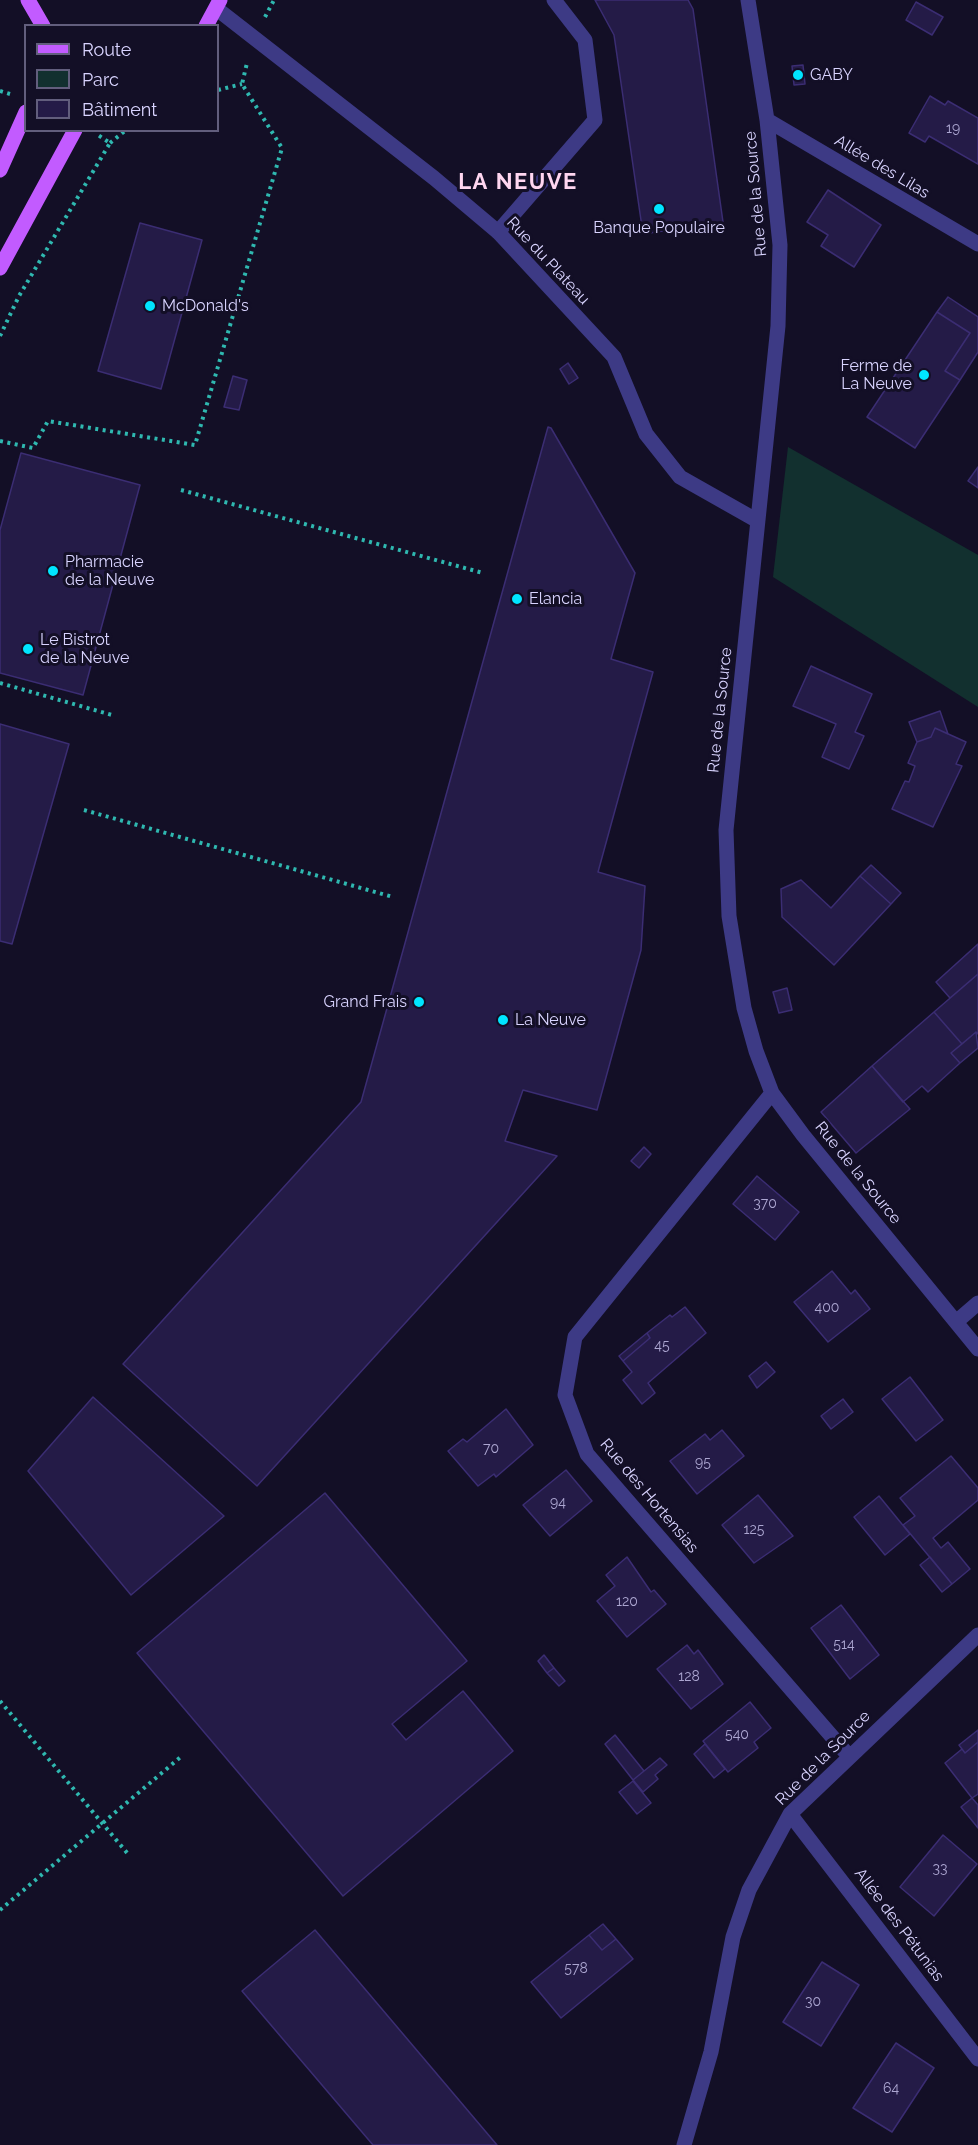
<!DOCTYPE html>
<meta charset="utf-8">
<style>
body{margin:0}
#map{position:relative;width:978px;height:2145px;overflow:hidden;background:#130f26;font-family:Raleway,sans-serif}
canvas{display:block}
.legend{position:absolute;left:24px;top:24px;width:195px;height:108px;box-sizing:border-box;background:#130f26;border:2px solid #625e7d;margin:0;padding:8px 10px;list-style:none;font-size:18px;color:#d9d4ff}
.legend li{display:flex;align-items:center;gap:12px;height:30px}
.legend b{width:30px;border:2px solid #625e7d}
</style>
<div id="map">
<canvas width="978" height="2145"></canvas>
<ul class="legend">
<li><b style="height:8px;background:#c25bff"></b>Route</li>
<li><b style="height:16px;background:#12302f"></b>Parc</li>
<li><b style="height:16px;background:#241b47"></b>Bâtiment</li>
</ul>
</div>
<script>
const ctx = document.querySelector('canvas').getContext('2d');
ctx.lineJoin = 'round';
function paint(path, color) {
  ctx.fillStyle = color;
  ctx.fill(path, 'evenodd');
}
function trace(path, color, width, dash) {
  ctx.strokeStyle = color;
  ctx.lineWidth = width;
  ctx.lineCap = dash ? 'butt' : 'round';
  ctx.setLineDash(dash || []);
  ctx.stroke(path);
}
function write(font, color, halo, rows, align = 'center') {
  ctx.font = font + ' Raleway,sans-serif';
  ctx.lineWidth = 6;
  ctx.setLineDash([]);
  ctx.textBaseline = 'middle';
  ctx.strokeStyle = halo;
  ctx.fillStyle = color;
  for (const [text, x, y, turn = 0] of rows) {
    ctx.save();
    ctx.translate(x, y);
    ctx.rotate((+turn || 0) * Math.PI / 180);
    ctx.textAlign = isNaN(turn) ? turn : align;
    if (halo) ctx.strokeText(text, 0, 0);
    ctx.fillText(text, 0, 0);
    ctx.restore();
  }
}
paint(new Path2D(`
 M788 447 978 555V707L773 577Z`), '#12302f');
const building = new Path2D(`
 M595 0H688L693 9 723 222 643 234 614 35Z
 M916 2 943 17 932 35 906 20Z
 M803 65 805 84 794 85 792 66Z
 M930 96 945 105 948 101 978 118V164L929 136 925 142 909 133Z
 M828 190 881 225 854 267 821 246 828 235 807 222Z
 M140 223 202 240 161 389 98 371Z
 M948 297 978 317V352L960 380 945 371 970 333 937 312Z
 M937 312 970 333 945 371 960 380 915 448 867 417Z
 M568 363 578 378 569 384 560 369Z
 M233 376 247 380 239 410 224 407Z
 M548 427 551 428 635 573 611 659 653 672 598 872 645 886 641 950 597 1110 523 1090 505 1141 557 1156 257 1486 123 1364 361 1102Z
 M21 453 140 485 83 695 0 673V530Z
 M978 467V488L968 481Z
 M811 666 872 694 855 732 864 736 849 769 822 757 836 724 793 706Z
 M940 711 948 734 935 728 931 737 917 742 909 722Z
 M0 724 69 744 12 944 0 941Z
 M935 728 966 742 956 764 962 766 933 827 892 809 905 781 909 782 915 766 908 763 917 742 931 737Z
 M871 865 901 893 891 904 860 876Z
 M860 876 891 904 834 965 782 917 781 889 801 880 831 908Z
 M978 944V974L950 998 936 982Z
 M978 974V1034L976 1032 962 1044 934 1012Z
 M787 988 792 1010 779 1013 773 992Z
 M934 1012 962 1044 951 1053 960 1063 928 1092 922 1086 903 1102 872 1066Z
 M976 1032 978 1048 960 1063 951 1053Z
 M872 1066 910 1109 856 1153 821 1112Z
 M644 1147 651 1154 639 1168 631 1161Z
 M757 1176 799 1212 775 1240 733 1204Z
 M832 1271 851 1294 855 1290 870 1309 828 1342 794 1302Z
 M685 1307 706 1333 648 1383 655 1393 642 1404 623 1380 632 1372 623 1361 650 1338 647 1333 670 1315 672 1317Z
 M647 1333 650 1338 623 1361 619 1356Z
 M766 1362 775 1372 757 1388 749 1376Z
 M910 1377 943 1420 916 1441 882 1399Z
 M93 1397 224 1516 131 1595 28 1471Z
 M843 1399 853 1412 831 1429 821 1416Z
 M506 1409 533 1445 496 1477 494 1474 478 1486 448 1451 463 1439 467 1442Z
 M722 1430 744 1456 697 1494 670 1461 705 1434 710 1440Z
 M951 1456 978 1488V1500L933 1538 941 1548 948 1542 970 1569 952 1584 903 1525 915 1516 900 1498Z
 M566 1470 592 1501 550 1536 523 1505Z
 M325 1493 467 1661 392 1724 406 1740 463 1691 513 1751 343 1896 137 1653Z
 M758 1495 793 1536 754 1563 722 1525Z
 M879 1496 910 1534 885 1555 854 1517Z
 M627 1557 651 1592 654 1590 666 1604 627 1637 597 1601 615 1586 606 1575Z
 M930 1557 952 1584 942 1592 920 1565Z
 M841 1605 879 1655 850 1679 811 1628Z
 M687 1645 694 1654 698 1650 723 1684 691 1709 657 1669Z
 M544 1655 554 1668 547 1673 538 1661Z
 M554 1668 565 1681 559 1686 547 1673Z
 M750 1702 771 1728 754 1742 758 1748 728 1772 703 1741Z
 M978 1730V1742L965 1753 959 1745Z
 M615 1735 644 1771 633 1780 605 1744Z
 M978 1742V1794L972 1798 945 1763 962 1749 965 1753Z
 M705 1744 725 1769 714 1778 694 1754Z
 M660 1758 667 1765 655 1775 658 1779 643 1792 633 1780Z
 M633 1781 651 1803 637 1814 619 1792Z
 M972 1798 978 1805V1828L961 1807Z
 M943 1835 977 1864 934 1916 900 1887Z
 M603 1924 616 1939 602 1950 589 1935Z
 M315 1930 497 2145H373L242 1991Z
 M589 1935 602 1950 616 1939 633 1959 561 2018 531 1982Z
 M822 1962 859 1985 821 2046 783 2022Z
 M896 2043 934 2068 892 2132 853 2108Z`);
paint(building, '#241b47');
trace(building, '#3b2d73', 1.5);
trace(new Path2D(`
 M265 17 274 0
 M218 90 242 84
 M0 91 10 94
 M110 143 126 130
 M0 336 19 296 110 143 98 135
 M0 441 33 448 48 421 195 445 282 148 242 84 247 63
 M181 490 483 573
 M0 683 112 715
 M84 810 393 897
 M0 1701 128 1854
 M0 1910 183 1755`), '#2fb8b0', 4, [3, 4.5]);
trace(new Path2D(`
 M498 232 595 120 585 40 554 0`), '#3d3a85', 15);
trace(new Path2D(`
 M748 0 767 120 780 245 778 326 726 830 729 916 744 1008 756 1051 772 1093 803 1135 978 1349
 M217 9 434 178 498 232 614 357 646 434 680 477 756 520
 M767 120 978 244
 M772 1093 575 1337 565 1395 587 1454 848 1755
 M956 1322 978 1303
 M790 1814 978 2059
 M684 2145 711 2052 733 1937 749 1890 790 1814 978 1635`), '#3d3a85', 15);
trace(new Path2D(`
 M28 0 43 26
 M206 26 220 0
 M0 170 26 112
 M0 268 75 130`), '#c25bff', 15);
for (const [x, y, r, color] of [
 [798,75,6,"#00e5ff"],
 [659,209,6,"#00e5ff"],
 [150,306,6,"#00e5ff"],
 [924,375,6,"#00e5ff"],
 [53,571,6,"#00e5ff"],
 [517,599,6,"#00e5ff"],
 [28,649,6,"#00e5ff"],
 [419,1002,6,"#00e5ff"],
 [503,1020,6,"#00e5ff"]
]) {
  const dot = new Path2D();
  dot.arc(x, y, r, 0, 2 * Math.PI);
  ctx.fillStyle = color;
  ctx.fill(dot);
  trace(dot, '#130f26', 2);
}
write('14px', '#aca6d1', null, [
 ["19",953,129],
 ["370",765,1204],
 ["400",827,1308],
 ["45",662,1346],
 ["70",491,1449],
 ["95",703,1463],
 ["94",558,1503],
 ["125",754,1530],
 ["120",627,1602],
 ["514",844,1645],
 ["128",689,1677],
 ["540",737,1735],
 ["33",940,1869],
 ["578",576,1969],
 ["30",813,2002],
 ["64",891,2089]
]);
write('16px', '#d9d4ff', '#130f26', [
 ["GABY",810,75],
 ["Banque Populaire",659,228,"center"],
 ["McDonald's",162,306],
 ["Ferme de",912,366,"right"],
 ["La Neuve",912,384,"right"],
 ["Pharmacie",65,562],
 ["de la Neuve",65,580],
 ["Elancia",529,599],
 ["Le Bistrot",40,640],
 ["de la Neuve",40,658],
 ["Grand Frais",407,1002,"right"],
 ["La Neuve",515,1020]
], 'left');
write('16px', '#d9d4ff', '#130f26', [
 ["Allée des Lilas",882,167,31],
 ["Rue de la Source",756,194,-95],
 ["Rue du Plateau",548,261,47],
 ["Rue de la Source",720,710,-84],
 ["Rue de la Source",858,1173,51],
 ["Rue des Hortensias",649,1496,50],
 ["Rue de la Source",823,1758,-45],
 ["Allée des Pétunias",899,1925,53]
]);
ctx.letterSpacing = '1.5px';
write('bold 22px', '#ffd6f0', '#130f26', [
 ["LA NEUVE",518,182]
]);
ctx.letterSpacing = '0px';
</script>
